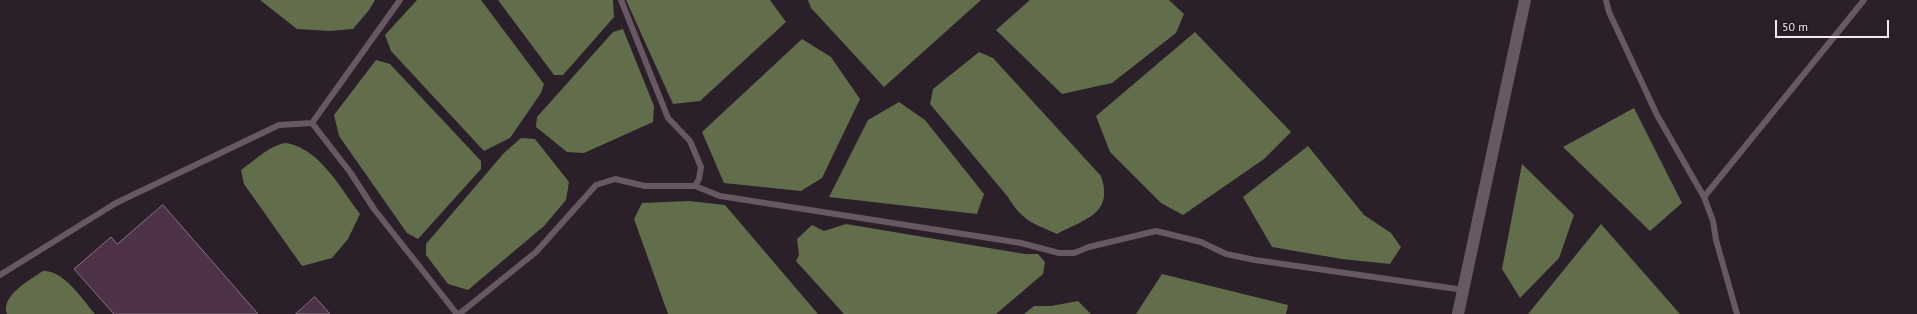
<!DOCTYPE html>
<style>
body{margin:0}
#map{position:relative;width:1917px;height:314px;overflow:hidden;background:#2b1f29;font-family:"PT Sans",sans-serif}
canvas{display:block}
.scale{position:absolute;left:1775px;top:20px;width:114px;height:18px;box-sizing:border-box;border:2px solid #f2eaf0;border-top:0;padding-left:5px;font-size:12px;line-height:14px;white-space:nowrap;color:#f2eaf0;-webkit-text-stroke:3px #21151f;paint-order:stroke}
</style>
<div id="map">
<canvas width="1917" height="314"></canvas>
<div class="scale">50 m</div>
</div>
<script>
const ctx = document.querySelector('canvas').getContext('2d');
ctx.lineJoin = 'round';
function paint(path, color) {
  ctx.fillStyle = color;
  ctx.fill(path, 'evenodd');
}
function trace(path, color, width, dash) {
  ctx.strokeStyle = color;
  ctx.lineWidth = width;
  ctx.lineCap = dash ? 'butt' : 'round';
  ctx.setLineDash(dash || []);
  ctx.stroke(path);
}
paint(new Path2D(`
 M260 0H375L369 10 353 29 330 31 297 29Z
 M417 0H481L544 84 541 93 510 138 484 151 391 51 385 35Z
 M498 0H613L614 17 563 75H554Z
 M626 0H770L786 22 700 101 673 104Z
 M808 0H981L884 87 811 8Z
 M1030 0H1169L1184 14 1176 33 1112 83 1062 94 996 30Z
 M623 29 654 106 653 122 584 153 567 152 536 127 537 117 613 32Z
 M1195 32 1291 132 1264 159 1183 215 1161 203 1110 152 1096 116Z
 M802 39 831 57 860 99 822 178 801 191 724 183 702 132Z
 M979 52 993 58 1101 176C1114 214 1085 219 1057 234 1033 223 1022 221 1008 197L930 104 933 89Z
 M376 60 390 64 481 161V169L418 239 407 233 339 136 334 115Z
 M899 102 925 120 984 194 977 214 829 197 868 120Z
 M1634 108 1682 203 1650 231 1563 147Z
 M521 138 535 139 569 182 566 200 544 226 468 290 448 284 426 255V244L504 153Z
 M287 143C321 150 340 188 360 214L348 239 332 258 302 266 244 184 241 170C254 161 271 144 287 143Z
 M1308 146 1364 215 1391 233 1401 247 1390 264 1342 259 1272 247 1243 197Z
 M1522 164 1574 215 1559 258 1520 298 1502 269Z
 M689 201 725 205 818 314H668L634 219 642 203Z
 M846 224 1025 254H1038L1045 262 1043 274 996 314H844L796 261 799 255 797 239 812 225 824 231Z
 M1601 224 1680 314H1528Z
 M43 271C64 270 82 299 95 314H7C0 296 31 279 43 271Z
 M1162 274 1288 305 1286 314H1136Z
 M1078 301 1091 314H1024L1034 306H1051Z`), '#626d4b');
const building = new Path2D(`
 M163 205 258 314H114L74 269 111 237 117 244Z
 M315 297 330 314H296Z`);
paint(building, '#4d3248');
trace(building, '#877784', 1);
trace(new Path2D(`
 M1606 0 1609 12 1657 115 1704 197 1713 221 1716 240 1737 314
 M312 123 350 172 374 209 457 314
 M695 186 720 196 1021 243 1059 253H1074L1089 247 1156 231 1201 242 1226 254 1255 260 1464 290
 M1704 197 1864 0
 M0 275 116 203 279 125 312 123 400 0
 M459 314 536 252 596 185 615 179 645 186H695L699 179 701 167 690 141 668 118 621 0`), '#675864', 6);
trace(new Path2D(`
 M1458 314 1525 0`), '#675864', 12);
</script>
